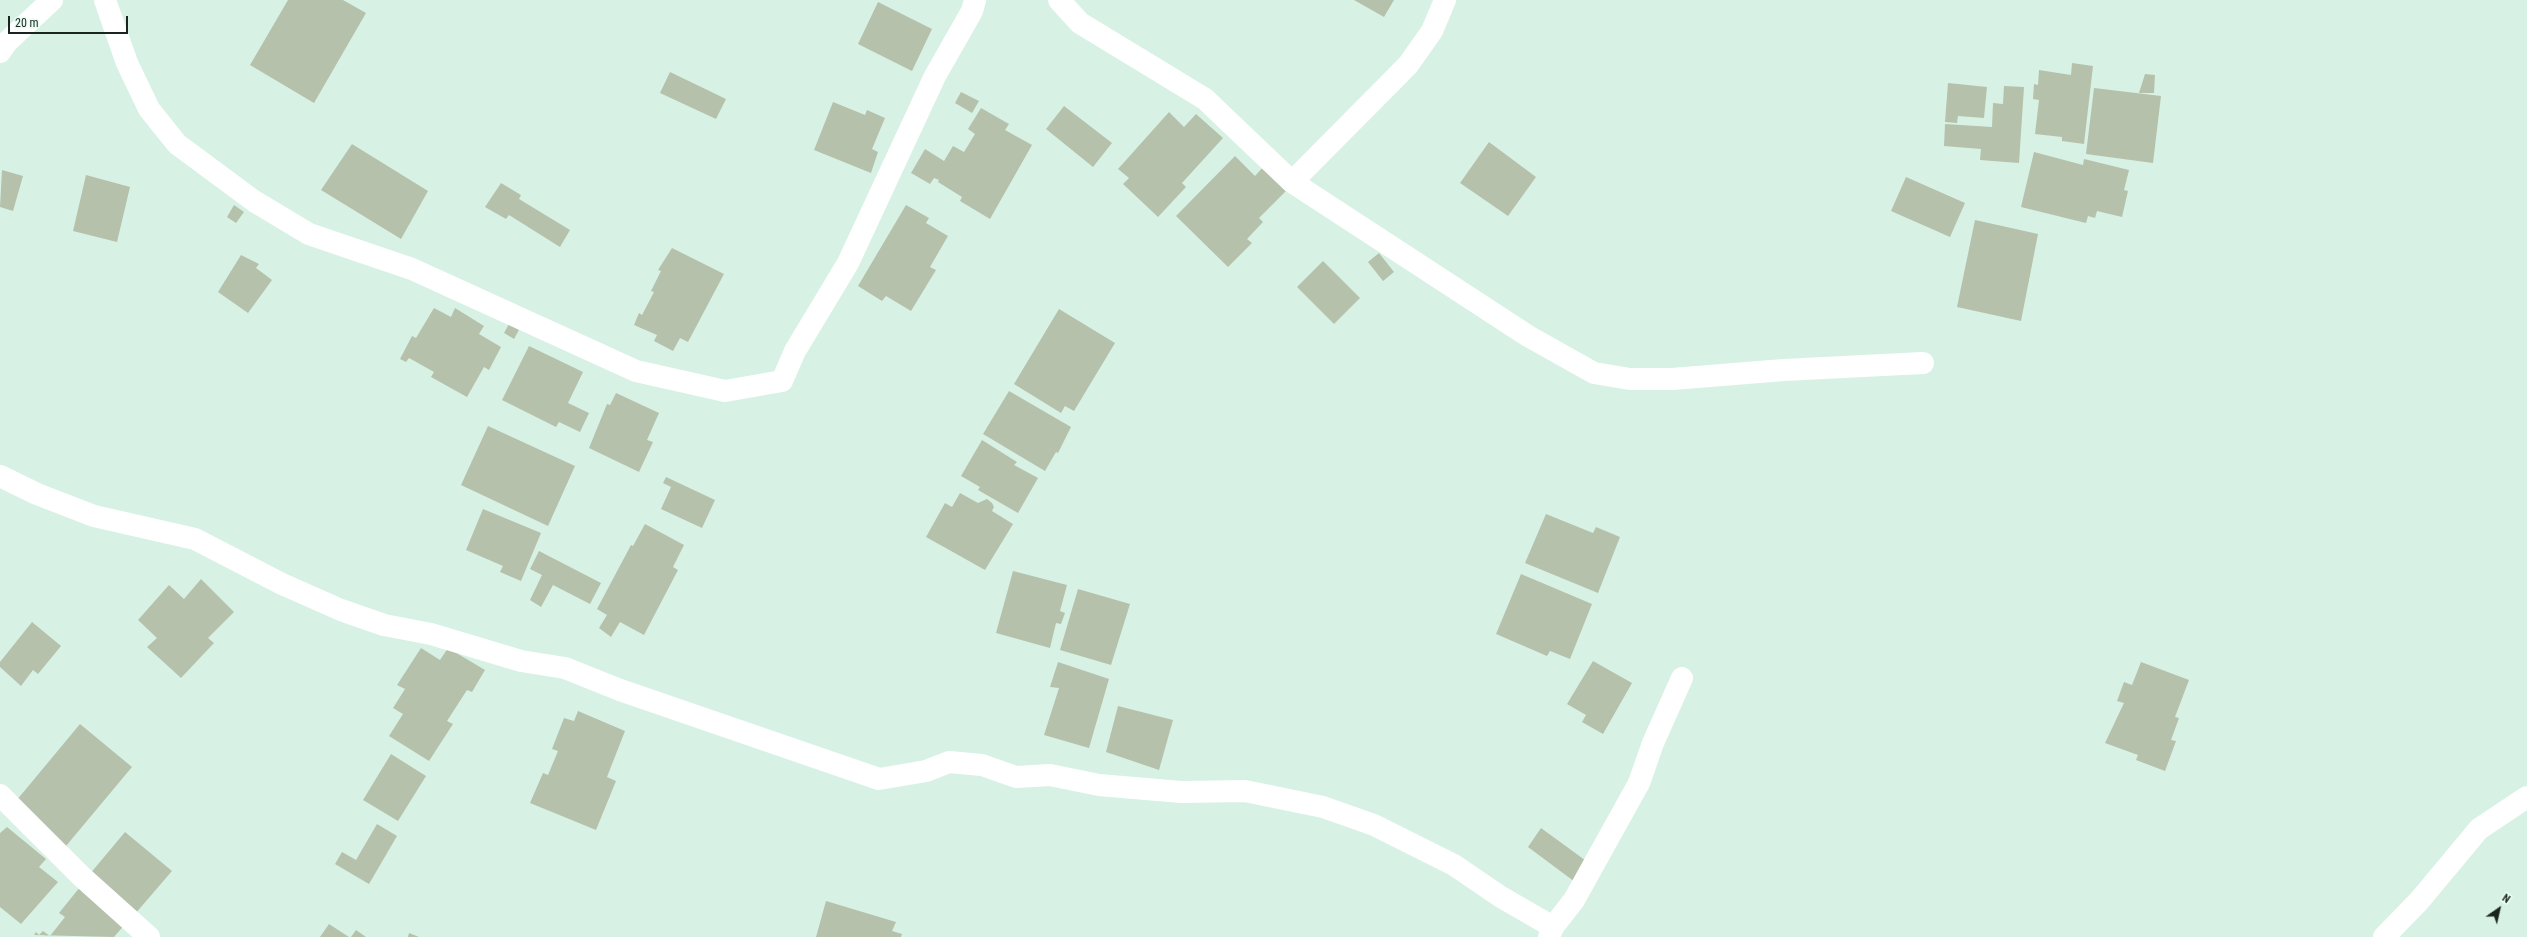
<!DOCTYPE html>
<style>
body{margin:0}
#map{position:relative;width:2527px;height:937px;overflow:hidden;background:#d7f2e5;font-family:"Roboto Condensed",sans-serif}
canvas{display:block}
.north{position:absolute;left:2479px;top:889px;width:40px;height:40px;-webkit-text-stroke:3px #e9fef3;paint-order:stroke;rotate:34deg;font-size:11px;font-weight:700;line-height:16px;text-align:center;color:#1b2520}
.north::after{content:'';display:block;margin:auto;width:14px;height:18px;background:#1b2520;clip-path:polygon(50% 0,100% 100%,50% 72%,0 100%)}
.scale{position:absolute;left:8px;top:16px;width:120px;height:18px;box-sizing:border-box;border:2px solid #1b2520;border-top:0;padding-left:5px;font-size:12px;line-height:14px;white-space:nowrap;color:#1b2520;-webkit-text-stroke:3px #e9fef3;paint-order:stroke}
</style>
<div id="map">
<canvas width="2527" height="937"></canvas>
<div class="north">N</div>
<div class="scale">20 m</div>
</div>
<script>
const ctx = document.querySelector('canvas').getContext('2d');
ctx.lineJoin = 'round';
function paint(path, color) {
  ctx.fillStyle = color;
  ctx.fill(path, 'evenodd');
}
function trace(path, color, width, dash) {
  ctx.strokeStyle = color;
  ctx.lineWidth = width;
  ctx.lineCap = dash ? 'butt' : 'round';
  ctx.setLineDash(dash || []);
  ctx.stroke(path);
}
paint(new Path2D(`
 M288 0H343L366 13 314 103 250 65Z
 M1354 0H1394L1384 17Z
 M878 2 932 29 912 71 858 44Z
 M2072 63 2093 66 2084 144 2062 141V137L2035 134 2039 100 2033 99 2034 84 2038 85 2039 70 2071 75Z
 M670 72 726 99 716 119 660 93Z
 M2145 74 2155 75 2154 93H2139Z
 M1948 83 1987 87 1984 118 1958 116 1957 123 1945 122Z
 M2004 86 2024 87 2019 163 1980 160 1981 149 1944 146 1945 124 1992 127 1993 103 2003 104Z
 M2094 88 2161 96 2153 163 2086 154Z
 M961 92 979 101 972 113 955 103Z
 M833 102 865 115 867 110 885 118 872 149 878 152 871 173 814 150Z
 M1064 106 1112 143 1093 167 1046 129Z
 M981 108 1009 124 1005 130 1032 145 990 219 960 201 962 197 938 182 939 180 934 178 930 184 911 173 925 149 944 161 953 146 964 152 975 134 968 129Z
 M1169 112 1184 127 1196 114 1223 138 1182 183 1186 187 1158 217 1123 184 1129 178 1118 169Z
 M1489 142 1536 177 1508 216 1460 183Z
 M352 144 428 191 401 239 321 190Z
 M2034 152 2083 165 2084 159 2129 170 2124 190 2128 191 2122 217 2097 211 2095 218 2088 216 2086 223 2021 207Z
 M1235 156 1255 176 1263 167 1287 190 1259 218 1263 222 1247 239 1252 243 1228 267 1176 216Z
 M2 170 23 176 13 211 0 207Z
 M86 175 130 187 117 242 73 231Z
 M1906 177 1965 203 1950 237 1891 211Z
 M501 183 521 195 519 199 570 230 560 247 509 215 506 219 485 207Z
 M234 205 244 212 236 223 227 217Z
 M906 205 929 218 926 223 948 236 930 267 936 270 911 311 886 296 882 301 858 286Z
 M1975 220 2038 234 2021 321 1957 307Z
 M672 248 724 274 688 342 680 338 673 351 654 341 657 335 634 325 639 313 642 315 654 292 651 291 661 271 658 270Z
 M1379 253 1394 272 1383 281 1368 262Z
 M241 255 259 264 256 268 272 280 248 313 218 292Z
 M1323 261 1360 298 1334 324 1297 287Z
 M434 308 451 317 455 308 484 326 479 334 501 347 489 370 484 367 467 397 431 377 434 372 409 358 406 362 400 359 412 336 416 338Z
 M1059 309 1115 343 1074 411 1065 406 1061 413 1014 384Z
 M509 324 519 330 514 339 504 333Z
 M529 346 583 372 568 403 589 413 580 432 559 422 556 427 502 400Z
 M1009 391 1071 427 1058 453 1056 452 1045 471 983 434Z
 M616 393 659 413 647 440 653 442 639 472 589 448 607 404 610 405Z
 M488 426 575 466 548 526 461 485Z
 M982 440 1017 462 1014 465 1038 478 1018 513 978 490 980 487 961 476Z
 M666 477 715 500 702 528 661 509 671 487 663 483Z
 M960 493 978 503 987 499 992 503 994 507 992 511 1013 524 985 570 926 537 945 503 952 507Z
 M483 509 541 533 521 581 500 572 503 566 466 550Z
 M1546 514 1593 533 1596 527 1620 537 1598 593 1525 563Z
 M645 524 684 545 673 567 678 570 644 635 620 622 611 637 599 628 607 615 597 609 631 545 633 546Z
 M539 551 601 583 590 604 553 585 541 607 530 600 542 575 530 569Z
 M1013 571 1067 585 1060 611 1065 613 1061 624 1056 623 1050 648 996 633Z
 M1521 574 1592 604 1570 659 1550 651 1547 656 1496 634Z
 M201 579 234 612 208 638 214 643 181 678 147 647 157 638 138 620 169 585 184 599Z
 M1078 589 1130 604 1111 665 1060 650Z
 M32 622 61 646 38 674 33 670 21 686 0 667V662Z
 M421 648 440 660 448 648 485 670 472 692 467 690 447 721 453 724 429 761 389 736 403 714 393 708 405 689 397 685Z
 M1593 661 1632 683 1603 734 1582 722 1586 715 1567 704Z
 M1058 662 1109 679 1089 748 1044 735 1059 688 1050 687Z
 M2141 662 2189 680 2175 717 2179 718 2171 740 2176 741 2165 771 2136 760 2138 755 2105 743 2124 703 2117 701 2124 682 2132 685Z
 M1118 706 1173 720 1159 770 1106 752Z
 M578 711 625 731 607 777 616 781 596 830 530 803 543 773 548 775 558 751 552 749 564 718 574 721Z
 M80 724 132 767 66 846 16 801Z
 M391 754 426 776 398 821 363 800Z
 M377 824 397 836 369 884 335 864 342 852 356 860Z
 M7 827 46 859 39 867 58 882 21 924 0 907V833Z
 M1541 828 1589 863 1575 882 1528 847Z
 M125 832 172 871 135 914 89 875Z
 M80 887 126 923 114 937 34 935 36 932 39 935 43 931 50 936 65 917 59 913Z
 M826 901 896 922 892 931 902 934 901 937H816Z
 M329 924 349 937H320Z
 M356 930 366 937H351Z
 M409 933 419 937H408Z`), '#b5c1ab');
trace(new Path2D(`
 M105 0 127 63 149 109 177 144 254 201 309 234 412 269 636 371 725 391 782 381 795 351 848 263 935 76 972 11 975 0
 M1059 0 1080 23 1205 99 1292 182 1528 336 1594 373 1630 379H1672L1784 370 1923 363
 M1292 182 1408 65 1432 31 1445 0
 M0 476 37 494 94 516 195 539 282 584 341 610 384 625 431 634 521 661 565 668 620 690 879 779 926 771 949 762 982 765 1016 777 1050 775 1099 785 1181 792 1245 791 1323 807 1374 825 1454 865 1501 897 1553 927
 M0 795 81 876 149 937
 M1549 937 1553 927 1574 900 1639 783 1653 743 1682 678
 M2384 937 2419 901 2479 829 2527 797`), '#fff', 22);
trace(new Path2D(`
 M0 52 7 42 52 0`), '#fff', 22);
</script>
